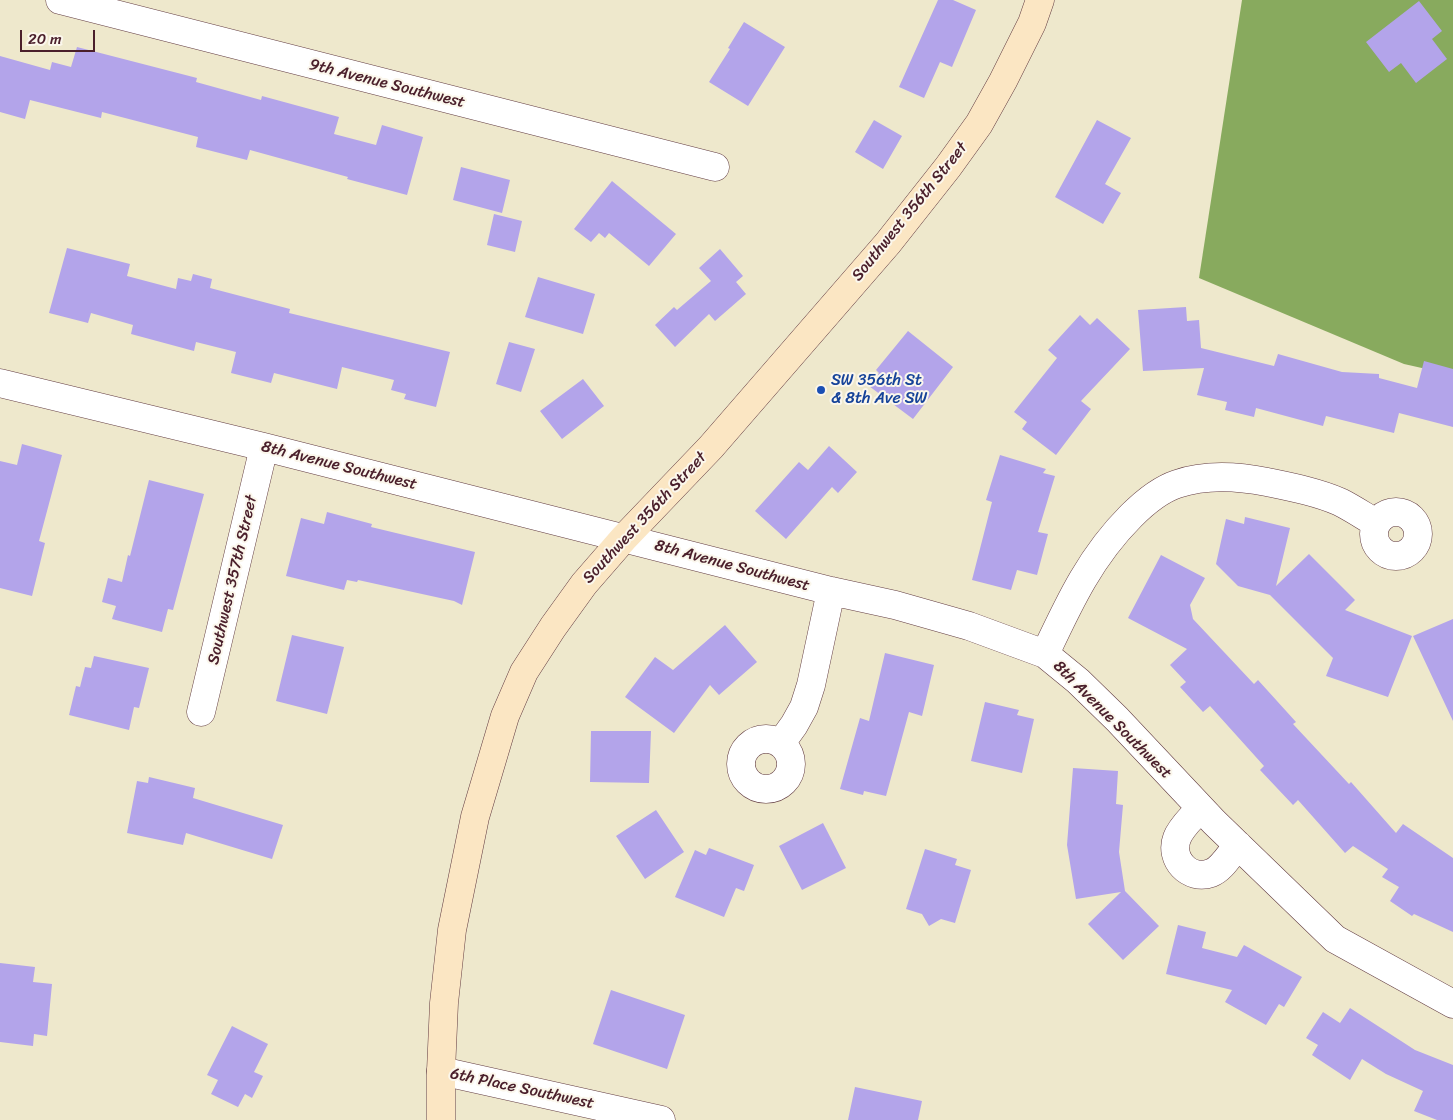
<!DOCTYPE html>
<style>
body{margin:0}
#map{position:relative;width:1453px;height:1120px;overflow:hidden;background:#eee8cc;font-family:Sriracha,sans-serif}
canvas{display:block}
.scale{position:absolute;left:20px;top:30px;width:75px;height:22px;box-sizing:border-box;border:2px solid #4a1f2b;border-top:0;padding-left:6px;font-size:15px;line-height:18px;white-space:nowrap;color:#4a1f2b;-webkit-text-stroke:4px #fbf7ec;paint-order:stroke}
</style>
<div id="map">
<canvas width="1453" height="1120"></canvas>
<div class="scale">20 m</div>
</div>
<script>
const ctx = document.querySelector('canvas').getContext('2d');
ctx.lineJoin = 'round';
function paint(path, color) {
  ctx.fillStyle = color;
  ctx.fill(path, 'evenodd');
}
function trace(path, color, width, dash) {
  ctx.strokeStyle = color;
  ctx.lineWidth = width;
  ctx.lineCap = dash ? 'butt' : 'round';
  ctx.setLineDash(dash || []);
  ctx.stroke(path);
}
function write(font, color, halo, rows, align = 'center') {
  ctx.font = font + ' Sriracha,sans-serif';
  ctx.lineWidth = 4;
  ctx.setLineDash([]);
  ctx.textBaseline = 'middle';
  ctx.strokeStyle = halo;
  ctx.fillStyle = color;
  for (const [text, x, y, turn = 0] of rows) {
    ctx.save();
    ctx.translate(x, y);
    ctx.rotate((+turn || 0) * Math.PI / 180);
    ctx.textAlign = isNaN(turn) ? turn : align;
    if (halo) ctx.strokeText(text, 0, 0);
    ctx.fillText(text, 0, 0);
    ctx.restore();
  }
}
paint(new Path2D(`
 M1242 0H1453V375L1404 364 1199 278Z`), '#88aa5e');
paint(new Path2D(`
 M938 0H953L976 10 952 67 940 62 924 98 899 87Z
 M1419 1 1442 31 1432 39 1447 59 1416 83 1401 63 1389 72 1366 42Z
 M744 22 785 47 748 106 709 82 730 49 728 48Z
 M77 47 197 78 196 82 261 100 262 96 339 117 334 134 376 145 382 125 423 137 407 195 347 179 348 177 250 150 247 160 196 147 198 137 102 112 101 118 30 100 25 119 0 112V56L50 70 52 62 71 67Z
 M874 120 902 136 883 169 855 152Z
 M1097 120 1131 138 1105 184 1121 193 1103 224 1055 197Z
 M461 167 510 180 502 213 453 200Z
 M612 181 676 234 649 266 609 233 605 238 599 233 591 242 574 229Z
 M494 214 522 221 515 252 487 245Z
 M67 248 130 264 127 276 176 289 178 278 191 281 193 274 212 279 210 288 290 309 289 313 450 352 436 407 404 399 406 394 391 390 394 380 342 367 337 389 274 373 271 383 231 373 236 352 196 342 194 351 131 334 133 325 91 313 88 323 49 313Z
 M720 249 743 276 736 282 746 294 715 321 709 314 675 347 655 325 674 307 677 310 711 281 699 268Z
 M538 277 595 294 583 334 525 317Z
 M1186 307 1187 321 1199 320 1201 348 1274 366 1278 354 1342 372 1379 374V378L1417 388 1424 361 1453 369V427L1399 413 1394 433 1326 416 1323 426 1256 408 1254 417 1225 410 1227 402 1197 395 1204 368 1143 371 1138 310Z
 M1080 315 1090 325 1097 318 1130 349 1081 401 1091 409 1056 455 1022 429 1027 422 1014 412 1057 358 1048 350Z
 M908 331 953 367 913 419 869 386 879 373 876 370Z
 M509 342 535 349 521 392 496 384Z
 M583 379 604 406 562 439 540 411Z
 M22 444 62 455 39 541 45 543 32 596 0 588V461L17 465Z
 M829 446 857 472 838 493 832 487 786 539 755 511 799 462 808 470Z
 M1000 455 1046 469 1043 473 1055 476 1038 532 1048 534 1037 575 1017 570 1011 590 972 580 992 502 986 500Z
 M149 480 204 494 173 610 168 609 162 632 112 619 116 606 102 602 108 578 122 582 128 555 130 556Z
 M327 512 372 524 371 527 475 552 462 605 454 601 358 580 357 582 347 580 344 590 286 576 301 518 324 524Z
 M1245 517 1290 528 1276 586 1309 554 1355 600 1345 610 1412 636 1388 697 1326 676 1333 658 1270 595 1238 586 1216 564 1226 519 1244 524Z
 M1161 555 1205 578 1190 605 1193 619 1254 684 1258 680 1296 722 1293 724 1349 784 1351 782 1396 833 1403 824 1453 858V932L1414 914 1412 916 1390 901 1399 887 1382 877 1388 869 1353 846 1345 853 1298 800 1293 805 1260 770 1264 766 1210 706 1203 712 1180 687 1186 682 1170 665 1187 649 1128 618Z
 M1453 619V721L1413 636Z
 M725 625 757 662 719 695 710 685 674 733 625 697 655 657 673 670Z
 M292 635 344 647 327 714 276 701Z
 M885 653 934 665 922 716 909 712 886 796 864 791 863 795 840 789 860 718 869 721Z
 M94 656 149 668 139 708 134 707 129 730 69 715 76 686 80 687 85 667 91 668Z
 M985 702 1019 710 1017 715 1034 719 1022 773 971 761Z
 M591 731H651L649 783 590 782Z
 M1073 768 1118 771 1116 804 1123 805 1119 852 1125 891 1159 926 1123 960 1088 924 1121 892 1076 899 1067 845Z
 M149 777 195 788 193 798 283 825 272 859 186 833 183 845 127 833 137 781 148 783Z
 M656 810 684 852 645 879 616 836Z
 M823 823 846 868 802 890 779 846Z
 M709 848 754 865 744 891 736 888 724 917 675 897 695 850 706 855Z
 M925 849 957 859 955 865 971 870 955 923 941 919 929 926 922 914 906 909Z
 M1178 925 1206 932 1202 948 1237 957 1244 945 1302 977 1284 1007 1279 1004 1266 1025 1225 1002 1232 990 1166 974Z
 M0 963 35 967 33 982 52 984 47 1036 34 1034 33 1046 0 1042Z
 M611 990 685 1015 667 1069 593 1044Z
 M1350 1008 1415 1050 1453 1065V1120H1437L1414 1111 1423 1091 1386 1074 1362 1059 1350 1080 1312 1055 1318 1045 1306 1038 1323 1012 1340 1023Z
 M232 1026 268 1044 254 1072 263 1076 252 1098 245 1094 238 1107 211 1094 218 1080 207 1075Z
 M855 1087 922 1101 918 1120H848Z`), '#b3a4ea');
const street = new Path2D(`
 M60 0 715 167
 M0 383 264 447 831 591 895 605 969 626 1045 654 1078 681 1117 719 1214 822 1335 939 1453 1004
 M1374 534a22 22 0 1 1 44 0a22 22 0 1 1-44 0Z
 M1045 654C1069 603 1090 557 1131 516 1144 503 1159 490 1177 484 1206 474 1237 476 1267 482 1291 487 1317 492 1340 502 1352 508 1364 516 1376 523
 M201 712 264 447
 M741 764a25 25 0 1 1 50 0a25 25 0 1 1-50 0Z
 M781 743 794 725 804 707 811 685 831 591
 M1200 808C1193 817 1181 827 1177 838 1169 859 1189 881 1211 873 1222 869 1230 854 1238 845
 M441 1071 661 1120`);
const secondary = new Path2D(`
 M441 1120V1071L444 1003 452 930 475 817 505 716 524 672 553 627 584 584 624 538 711 447 888 243 948 167 979 124 1003 81 1032 23 1040 0`);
trace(street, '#633d43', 29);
trace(secondary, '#633d43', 29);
trace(street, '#fff', 28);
trace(secondary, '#fbe6c3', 28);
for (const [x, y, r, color] of [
 [821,390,5,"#1a4fb4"]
]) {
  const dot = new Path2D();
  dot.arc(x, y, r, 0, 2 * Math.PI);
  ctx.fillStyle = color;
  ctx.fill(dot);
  trace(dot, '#fbf7ec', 2);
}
write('16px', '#4a1f2b', '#fbf7ec', [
 ["9th Avenue Southwest",387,84,14],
 ["Southwest 356th Street",910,212,-51],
 ["8th Avenue Southwest",339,466,14],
 ["Southwest 356th Street",645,518,-47],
 ["8th Avenue Southwest",732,566,15],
 ["Southwest 357th Street",233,580,-77],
 ["8th Avenue Southwest",1112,720,45],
 ["6th Place Southwest",522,1089,12]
]);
write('16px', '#164399', '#fbf7ec', [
 ["SW 356th St",831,381],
 ["& 8th Ave SW",831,399]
], 'left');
</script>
